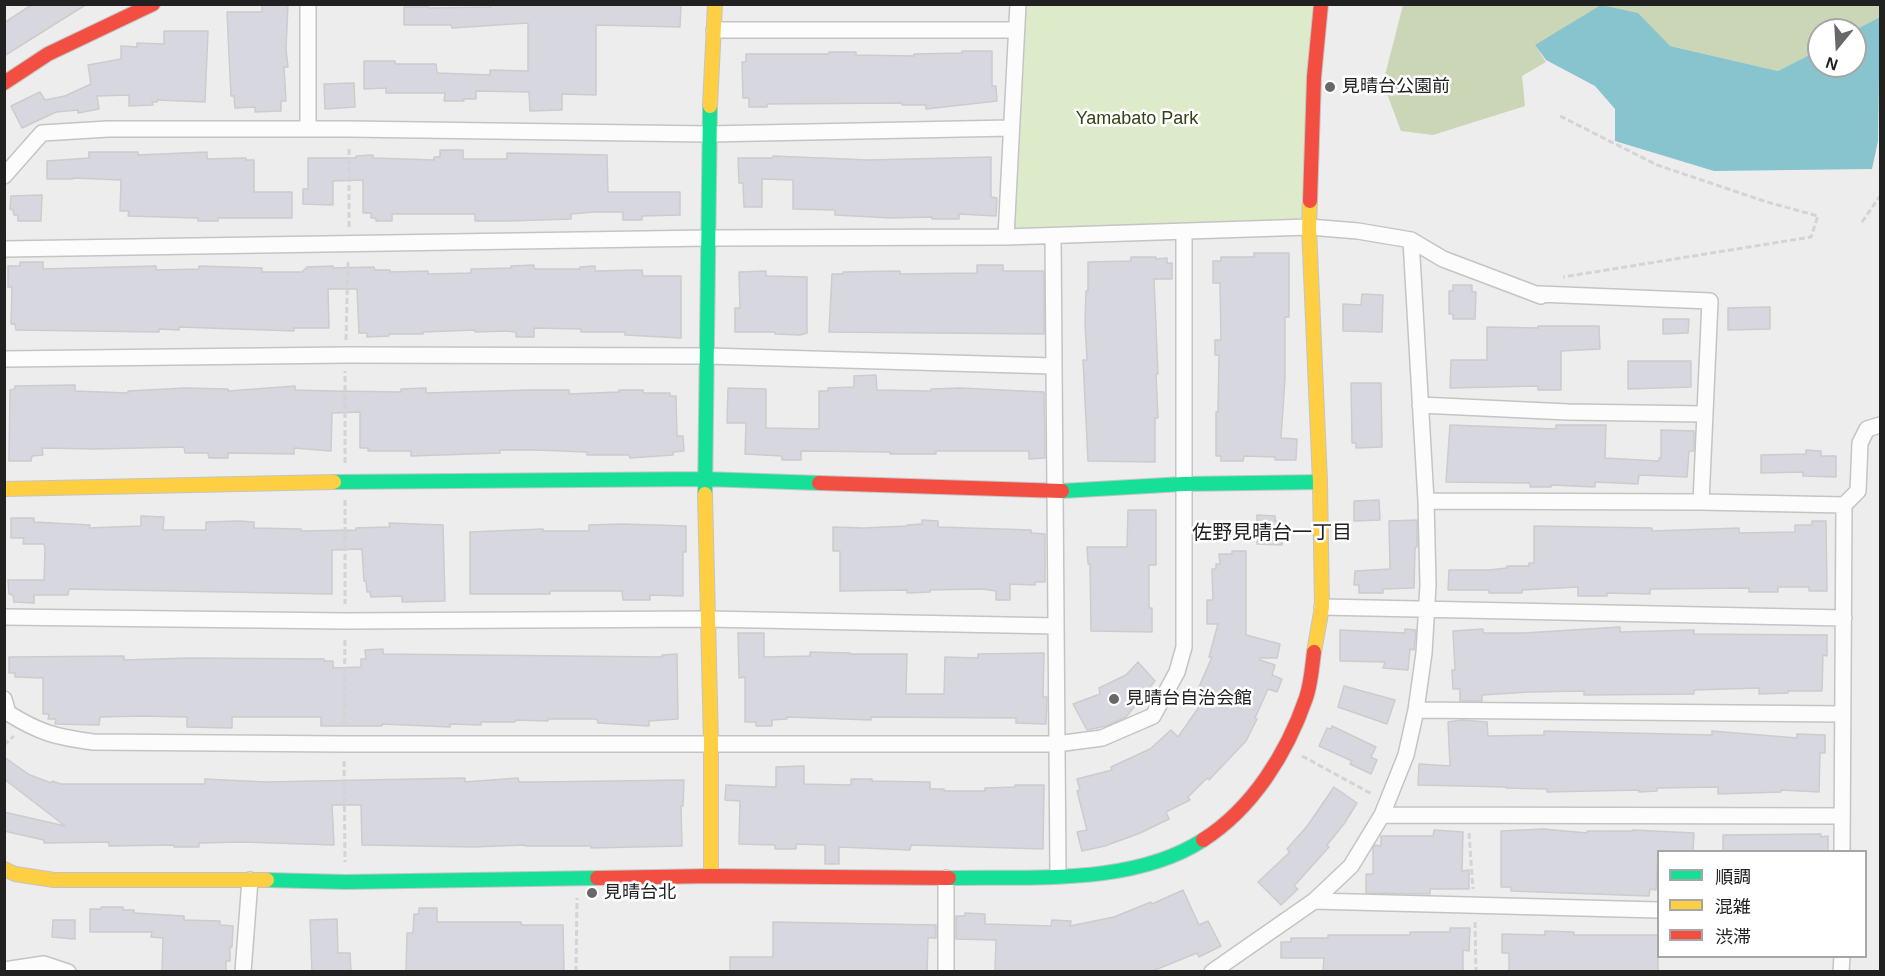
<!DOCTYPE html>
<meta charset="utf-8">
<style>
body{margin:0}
#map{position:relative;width:1885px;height:976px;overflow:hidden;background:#ededee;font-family:Helvetica,"Noto Sans JP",sans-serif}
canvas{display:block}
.frame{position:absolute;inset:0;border:6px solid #212122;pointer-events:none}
.legend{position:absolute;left:1657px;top:850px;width:210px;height:108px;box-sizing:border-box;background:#fff;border:2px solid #a6a6a7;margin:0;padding:8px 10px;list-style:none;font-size:18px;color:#212122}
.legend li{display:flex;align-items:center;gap:12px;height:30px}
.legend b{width:30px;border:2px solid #a6a6a7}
.north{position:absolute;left:1807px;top:18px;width:60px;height:60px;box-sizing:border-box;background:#fff;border:2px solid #a6a6a7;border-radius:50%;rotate:198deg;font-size:16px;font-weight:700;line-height:24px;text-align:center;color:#212122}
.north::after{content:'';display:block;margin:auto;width:21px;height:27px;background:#686869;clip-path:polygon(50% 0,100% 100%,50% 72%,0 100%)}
</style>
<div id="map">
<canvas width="1885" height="976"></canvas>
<div class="frame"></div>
<ul class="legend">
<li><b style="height:8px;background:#16e098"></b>順調</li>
<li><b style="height:8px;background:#ffcf43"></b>混雑</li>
<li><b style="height:8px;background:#f24e42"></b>渋滞</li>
</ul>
<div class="north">N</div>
</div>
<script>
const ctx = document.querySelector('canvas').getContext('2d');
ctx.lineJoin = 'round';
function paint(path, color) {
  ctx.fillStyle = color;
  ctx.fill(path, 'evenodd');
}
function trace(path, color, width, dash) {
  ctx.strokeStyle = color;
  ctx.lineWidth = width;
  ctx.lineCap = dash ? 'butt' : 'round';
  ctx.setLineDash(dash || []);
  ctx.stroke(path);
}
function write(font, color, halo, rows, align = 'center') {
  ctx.font = font + ' Helvetica,"Noto Sans JP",sans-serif';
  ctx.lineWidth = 5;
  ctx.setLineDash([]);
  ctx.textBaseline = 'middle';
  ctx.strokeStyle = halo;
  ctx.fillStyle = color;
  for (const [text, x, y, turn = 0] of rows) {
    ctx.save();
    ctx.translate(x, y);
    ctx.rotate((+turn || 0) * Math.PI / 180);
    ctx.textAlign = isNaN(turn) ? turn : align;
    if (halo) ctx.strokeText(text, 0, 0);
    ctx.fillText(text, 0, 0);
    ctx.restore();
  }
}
paint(new Path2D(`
 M1018 5H1321L1309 227 1006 237Z`), '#deebca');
paint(new Path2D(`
 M1403 5H1880V17L1855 30H1819V50L1778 71 1670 46 1535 45 1546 62 1522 76 1525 106 1433 135 1401 131 1383 83Z`), '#cad6b5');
paint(new Path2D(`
 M1601 5 1638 13 1670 46 1778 71 1819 50V66H1855V30L1880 17 1878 141 1872 169 1714 171 1615 141V109L1595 86 1546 60 1535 45Z`), '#88c4ce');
const building = new Path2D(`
 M33 4H87L4 56V23Z
 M262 4H288L286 49 288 67H284L286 101H281V111L255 112V107L235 108 234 96H231L227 12H262Z
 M507 4 681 5 680 27 596 25V95L562 94V110L530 111 529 92 476 91V99H463L464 101H444L445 93H386V88L364 89V61H395V64H436L437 73 490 75V70L528 71V23L452 28 451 25H404V7H429V8L491 7V5Z
 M164 31H208L205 102 157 100V102H152L153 105 129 106V95L97 96 99 109 78 113V110L56 112 22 128 11 106 40 92 45 100 65 96 91 84 88 65 121 59V46L137 47V43L164 44Z
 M962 51H992V86H996L997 101 926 109V105H902V103L767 104V107H749V98H743L742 62H746V54H829V52H856V55L914 56V54L962 53Z
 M354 83 355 107 325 109 324 84Z
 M440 150H463V159H507V153L607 155 608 192H680V215L642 216V220H623V212H594L571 214V219L508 221H475V214H392V221H376V218H371V213H363V180L333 181V205L303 204V189H308V158H356V156L373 155V158L434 160V157H440Z
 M89 152H138V155L207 152V159L246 158V160H254V192H292V218H218V221H198V218L128 216 129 211H120L121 180 73 178V179H47V161L89 158Z
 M773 156 869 160 991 157V197L997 198 996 216 959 214V219H932V217L891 218 835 215V210L793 209V180L762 179V207H744L743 183H739L738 158H773Z
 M42 195 41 221H18V215H14L13 210 10 209 11 196Z
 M1254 253H1289V317H1285V379L1281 438 1297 439 1296 460H1275V457L1244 456 1243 461H1221V456H1216V412H1218L1219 355H1215V340H1221L1220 283H1213V261H1221V257H1254Z
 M1131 257H1156V259L1167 258V263H1172V279H1154L1158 374H1156L1158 418H1155V462L1088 461 1083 360H1087L1085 324 1086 291H1088V262L1131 261Z
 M20 262H43V269L156 266V270L199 269V266L262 268V272H302L307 267 333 266V268L374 267 375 270H390V272L428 271V274L471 273V269L511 268V266L534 265V269H580V267L595 266V271L642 270 643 276H681V338L625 335V332H581V329L534 328V337H516V332L506 331 475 332V330L423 332V334H389V336L367 337V333H359L357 289H328L329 328H294V331L179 327V330L159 329V332L16 330 15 324H11L12 287H8V266H20Z
 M977 265H1003V271H1044V334L829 332 832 274H843V272L900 271V274L977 273Z
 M766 271V276L807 277V333L800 335 775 334V332H735V308H740L739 272Z
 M1453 285H1472V292H1476L1475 319H1453V314H1449V291H1453Z
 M1362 294 1383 295 1382 332 1343 331V304L1361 305Z
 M1770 307V329L1728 330V308Z
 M1663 319H1689L1688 333 1663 334Z
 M1538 326H1599L1600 349 1561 351V390H1538V386L1450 388 1451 360H1487V327L1538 328Z
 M1628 361H1691V387L1628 389Z
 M876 375 877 390 931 391V389L960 388 1044 392 1045 458 1029 459V451H936V454H890V452L801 451V460H782V456L745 454 746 423H727L728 388 766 389V428L819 429V391H828V388L854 387V376Z
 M1351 383H1381L1382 447 1356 448V443H1352Z
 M75 385V391L128 393V391L185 388 228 389V391L295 386V390L333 391 401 392V389L426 388V393L527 390H569V394L619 392V390H643V393H670V396H676L677 436H683L684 451 673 452V455L630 458 629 455H587V452L536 450H500V453L411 456V451H368V448H360V412L332 413 331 451 294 448V454L228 453V458H209L208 453H185L184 447 96 449 42 448 43 455 32 456 31 461H9L10 390 15 389V386Z
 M1450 425 1556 429V425H1606L1605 458 1659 461V458H1661V430L1694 431V451H1689L1687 477 1639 475 1638 484 1595 482V487L1551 485V487H1530V483L1446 482Z
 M1806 450 1821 451V456H1836V477L1803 476V472L1761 473V455L1806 454Z
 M1379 500 1380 520 1354 521V501Z
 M1128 510H1156V565H1149V608H1152V632L1091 631 1090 564H1088L1087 547H1127Z
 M1257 515 1275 516V521H1283L1282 545 1257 544Z
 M141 516 164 517 163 530H206V522L239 521 254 522V528L301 529V531L356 530V528L390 527 389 523 443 525 445 601 402 602V596L371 597 370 592H367L366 581H364L362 549 332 550V594L69 589 68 595H34V603L14 602 13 595 9 594 8 580H44L45 550 44 544H23L24 538H11V518H34V522L90 525 89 528 141 526Z
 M922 520 938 521V527L1031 530V533L1045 534V582H1035V585L1010 584V600H996V591L982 589 930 590V592L907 593V590L840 591V551H833V527L864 528 907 526V525L922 524Z
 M1417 520V547H1415L1414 588 1383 589V593H1359V585H1354L1355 571 1390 569 1389 521Z
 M1812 521H1826L1827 591H1809V587H1778V592H1749V588L1650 589V594L1607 593V596H1578V587L1522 590V593H1489V590H1448L1449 570H1489L1507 568V566H1529V563H1534V526L1652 528V531L1739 528V533L1795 532V525H1812Z
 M623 524 686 526V552H683V596L650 595V600H623L622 591H550V594H470V532L543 529V531H589V525Z
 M1232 551H1246V635L1280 644 1277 658H1260V660L1275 665 1272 675 1282 679 1277 692 1268 689 1255 718 1257 719 1246 741 1209 780 1207 778 1188 797 1190 800 1166 812 1169 819 1140 833 1105 846 1082 851 1077 832 1087 830 1077 791 1080 790 1077 779 1112 770 1111 767 1150 749 1171 730 1178 737 1208 694 1198 689 1212 657H1209L1218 624H1207V600H1213L1212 569H1216V564H1220L1219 554H1232Z
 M1620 627V632L1694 630V634L1827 635V656L1823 655 1822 691H1788V693L1759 694V688L1694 690V694L1584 695V691L1529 692 1482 695V701H1460V689H1453L1452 670H1455L1453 631 1483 629V633H1524Z
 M1405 629 1416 630 1414 650 1410 649 1408 670 1383 668 1385 662 1340 661V630L1405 633Z
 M738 633H764V657L810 656V652L850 653V654H907L906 694H944L945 657 978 658V654L1044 653 1043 697H1047L1046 724 1016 723V718L871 717V720L787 717V719L772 720V726H756V722H745V677L739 678Z
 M383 649V654L662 657V655L677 654 678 719 649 721V726L598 723 597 719H548V721L515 720V722H481V725L450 724V727L382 724V726H321V717H232V728L187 727V717L141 716 100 717 99 725 55 724 56 719H48L49 714H43V678L15 677V673H9V657L124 656V660L190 658 324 659V661H333V668L361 667V659H366L365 650Z
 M1138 662 1155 681 1126 717 1106 726 1087 730 1073 704 1100 694 1099 688 1126 675Z
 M1344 686 1395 700 1387 724 1338 707Z
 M1461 720 1487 722 1488 736 1544 735V731L1712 735V731L1797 738V734L1825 735V753H1820L1819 792 1781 790V792L1718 794V787L1657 788V791L1639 792V790L1547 792V789L1506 788V787L1418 785 1419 764 1450 766 1448 722Z
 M1332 726 1376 747 1371 757 1377 760 1371 774 1350 764 1352 761 1319 746 1327 728 1331 729Z
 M4 757 30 775 51 783 52 781 61 784H205V779L266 782 465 778V782L518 778 519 782H537L684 780 683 806H681L682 846 591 848V846H525V845L473 847 362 845 361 805H332L334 845 243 842 199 843V847H174V845L109 846V842L44 843V840L4 831V812L65 826 4 779Z
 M804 766V784L851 785V779H872V781L930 782V789H944V791H985V788L1015 787V785H1044L1043 849 911 845 910 850 839 847V864H825V845L796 844V849H775V845L739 844 740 801 725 800 726 785 776 787V767Z
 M1334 787 1357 803 1344 824 1327 845 1329 847 1294 886 1298 889 1281 905 1258 882 1290 852 1287 849 1308 825Z
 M1544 829 1587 833V831H1633V830L1694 833 1693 852H1658L1656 890 1650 889 1649 896 1511 891V887H1501V831Z
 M1434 830 1463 832 1462 871 1469 870V889H1430V894L1366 893V874H1373V848L1375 845 1381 846V836H1433Z
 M1821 834V837L1828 836V852H1723V835Z
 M1183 890 1199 925 1208 921 1221 946 1199 957 1197 953 1150 972H995L996 940 956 939V916H965V913L985 914V924L1051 926 1052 920 1071 921 1070 926 1114 917 1151 902 1152 904Z
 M101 907H123V910H134V913L184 916V920L220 921V925L233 926 232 947H230V961H226V972H162L163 938 151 937 152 932H90V909H101Z
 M419 908H437V922H521V925H563L564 972H406L407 933H413L414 914H419Z
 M337 919 338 953H350L351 972H312L310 920Z
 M53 920H75V939L52 937Z
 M773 922 936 925V938H928L927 972H730V957H773Z
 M1450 928H1470L1469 951 1463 950V972H1323L1324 958H1281V942H1291V938H1328V935H1410V932H1450Z
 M1545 931 1574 932V935H1658V972H1509V953H1502V934L1545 935Z`);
paint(building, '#d7d7df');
trace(building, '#cccccd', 1.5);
const street = new Path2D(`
 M714 30H1016
 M308 129V4
 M4 176 42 133 108 129H349L708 134 1011 128
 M1053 236 1058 876
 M1006 237 1018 4
 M4 249 708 238 1006 237 1309 227 1358 231 1411 240 1443 259 1541 296 1539 294 1710 301 1701 502 1844 505 1858 491 1860 443 1867 429 1880 425
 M4 359 346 355 708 356 1053 366
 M1420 405 1568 412 1704 414
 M1426 501 1701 502
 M1322 607 1844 618
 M4 617 345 621 708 619 1056 626
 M4 699 8 713C40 733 56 737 93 742L343 744H1057L1102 738 1153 716 1177 672 1184 647V232
 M1416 710 1842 714
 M1382 815 1841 816
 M1842 852 1844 505
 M1314 901 1658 910
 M4 970 44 964 68 972
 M243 972 250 880
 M946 972V878
 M1212 972 1314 901 1351 866 1382 815 1406 755 1416 710 1424 653 1428 585 1426 501 1411 240
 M1841 972 1842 956`);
const fast = new Path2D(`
 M334 482 705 479 819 483
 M1062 491 1183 484 1320 482
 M705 494 710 106
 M949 878C1030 876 1132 886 1203 840
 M267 880 345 882 597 878`);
const slow = new Path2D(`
 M710 106 715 4
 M1310 201 1309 227 1320 482 1322 607 1314 652
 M4 489 334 482
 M705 494 711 743V876
 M4 869 15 874 54 880H267`);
const jam = new Path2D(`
 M4 83 48 54 153 4
 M1310 201 1314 77 1321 4
 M819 483 1062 491
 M1203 840C1253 808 1287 753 1306 698 1311 684 1312 667 1314 652
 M597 878 711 876 949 878`);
trace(street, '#c4c4c5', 18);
trace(fast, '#c4c4c5', 16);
trace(slow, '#c4c4c5', 16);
trace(jam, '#c4c4c5', 16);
trace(new Path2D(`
 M1560 116 1657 165 1767 202 1818 216 1811 237 1563 277
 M1862 222 1880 196
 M349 227V146
 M346 340 348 260
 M345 463V371
 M345 500V604
 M344 727 345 638
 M4 745 14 736
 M1302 756 1372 794
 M344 761 345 862
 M1469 833 1473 889
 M1475 922 1476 972
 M576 972 577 898`), '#d4d4d4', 3, [6, 3]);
trace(street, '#fcfcfc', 15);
trace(fast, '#16e098', 14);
trace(slow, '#ffcf43', 14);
trace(jam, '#f24e42', 14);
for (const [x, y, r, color] of [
 [1330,87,6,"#686869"],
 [1114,699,6,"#686869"],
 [592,893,6,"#686869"]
]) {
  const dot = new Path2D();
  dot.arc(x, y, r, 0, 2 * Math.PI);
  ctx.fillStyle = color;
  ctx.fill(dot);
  trace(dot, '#fff', 2);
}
write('18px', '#212122', '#fff', [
 ["見晴台公園前",1342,87],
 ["見晴台自治会館",1126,699],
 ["見晴台北",604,893]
], 'left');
write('18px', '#334115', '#fff', [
 ["Yamabato Park",1137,119]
]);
write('20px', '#212122', '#fff', [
 ["佐野見晴台一丁目",1272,533]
]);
</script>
